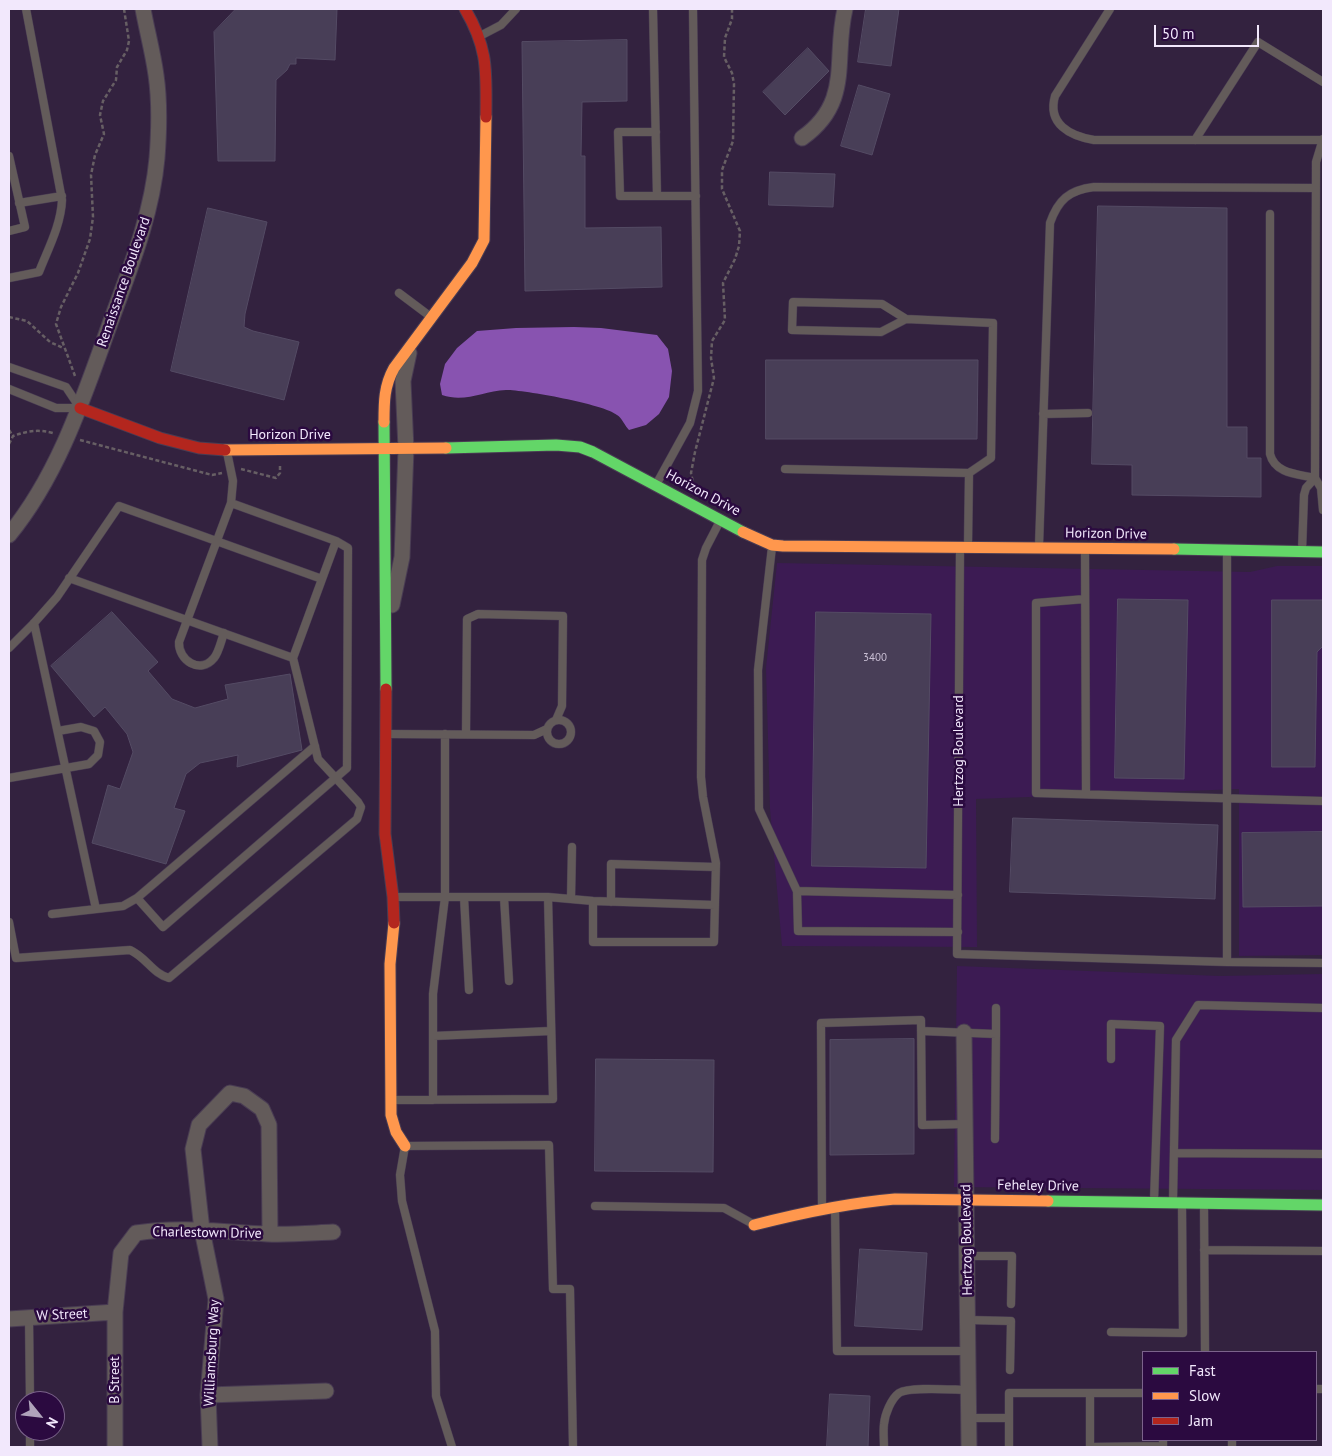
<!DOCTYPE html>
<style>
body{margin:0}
#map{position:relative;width:1332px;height:1456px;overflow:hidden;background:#33223f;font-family:"PT Sans",sans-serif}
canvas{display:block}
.frame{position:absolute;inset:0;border:10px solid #f2e8fc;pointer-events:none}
.legend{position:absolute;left:1142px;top:1351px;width:175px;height:90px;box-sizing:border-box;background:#2b0a40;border:1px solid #7b638b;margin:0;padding:6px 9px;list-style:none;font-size:15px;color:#f2e8fc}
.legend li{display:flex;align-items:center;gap:10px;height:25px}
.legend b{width:25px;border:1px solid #7b638b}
.north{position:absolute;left:15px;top:1391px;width:50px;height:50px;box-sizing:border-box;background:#2b0a40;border:1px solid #7b638b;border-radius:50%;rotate:119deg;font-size:14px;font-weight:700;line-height:20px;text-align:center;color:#f2e8fc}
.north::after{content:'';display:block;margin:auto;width:18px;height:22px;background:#afa3ba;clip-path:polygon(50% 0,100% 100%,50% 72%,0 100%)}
.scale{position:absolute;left:1154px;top:25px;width:105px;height:22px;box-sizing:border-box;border:2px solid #f2e8fc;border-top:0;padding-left:6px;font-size:15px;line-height:18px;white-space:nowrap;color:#f2e8fc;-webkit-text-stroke:4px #2b0a40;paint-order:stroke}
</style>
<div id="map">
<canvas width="1332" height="1456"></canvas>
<div class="frame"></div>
<ul class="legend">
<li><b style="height:6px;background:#63d668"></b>Fast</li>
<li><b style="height:6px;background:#ff974d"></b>Slow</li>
<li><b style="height:6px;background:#b3261e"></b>Jam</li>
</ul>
<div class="north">N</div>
<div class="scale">50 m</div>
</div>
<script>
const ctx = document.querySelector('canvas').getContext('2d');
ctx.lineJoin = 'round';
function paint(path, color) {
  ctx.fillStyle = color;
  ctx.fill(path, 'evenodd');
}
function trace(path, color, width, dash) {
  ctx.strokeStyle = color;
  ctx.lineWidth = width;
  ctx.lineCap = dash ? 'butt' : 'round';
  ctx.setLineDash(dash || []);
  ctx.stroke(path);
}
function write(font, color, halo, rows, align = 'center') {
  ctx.font = font + ' "PT Sans",sans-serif';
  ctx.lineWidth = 5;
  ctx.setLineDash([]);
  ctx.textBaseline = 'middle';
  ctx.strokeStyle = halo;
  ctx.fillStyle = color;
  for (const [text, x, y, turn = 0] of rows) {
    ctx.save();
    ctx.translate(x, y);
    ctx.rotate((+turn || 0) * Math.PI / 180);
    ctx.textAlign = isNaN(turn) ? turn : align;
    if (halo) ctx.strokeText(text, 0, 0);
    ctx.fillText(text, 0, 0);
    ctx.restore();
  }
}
paint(new Path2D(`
 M777 563 1250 572 1277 566H1323V955L1239 956V789L976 799 977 947 782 946 770 809 766 668Z
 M957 966 1220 976 1323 974V1190L954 1187Z`), '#3c1b53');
paint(new Path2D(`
 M574 327 601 328 657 335 668 349 672 371 669 397 659 414 646 425 629 430C625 426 622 418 617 415 604 404 524 390 506 390 483 391 465 403 442 395L440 384 445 364 457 348 477 331 516 328Z`), '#8853b0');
const building = new Path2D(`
 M236 9H337L335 60 296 58V64H290L287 70 276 80 275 161H218L214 32Z
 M866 9H899L891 66 858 62Z
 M627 40V101L582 102 581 156H585V228L661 227 662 287 525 291 522 42Z
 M808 48 829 71 785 115 763 92Z
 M859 85 890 94 872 155 841 146Z
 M770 172 835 174 833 207 769 205Z
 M1098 206 1227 208V427H1247V458H1261V497L1132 495V465L1092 464Z
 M208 208 267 222 245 314 244 327 253 331 299 342 284 400 171 371Z
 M766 360H978L977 439H766Z
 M1118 599 1188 600 1184 779 1115 778Z
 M1272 600H1323V646L1317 652 1315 767H1272Z
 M112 612 158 662 148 671 172 699 195 708 228 699 225 685 290 674 302 750 237 767 238 755 200 763 186 774 174 808 185 811 166 864 92 843 108 785 120 789 133 752 127 734 105 707 94 717 51 666Z
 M816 612 931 614 926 868 812 866Z
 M1013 818 1218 825 1215 899 1010 892Z
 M1323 832V906L1243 907 1242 833Z
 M914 1039V1154L830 1155V1040Z
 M596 1059 714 1060 713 1172 595 1171Z
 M860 1249 927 1253 922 1330 855 1326Z
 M830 1394 870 1396 868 1447H827Z`);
paint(building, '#483e57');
trace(building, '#544b64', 1);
const lane = new Path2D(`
 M653 9 657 196
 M1110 9 1055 96C1047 124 1070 136 1094 140H1323
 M480 36 501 25 516 9
 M656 132H618L620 196H696
 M1195 140 1258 42 1323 82
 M9 156 25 227 9 231
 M19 203 62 196
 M1270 214V454C1275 474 1298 474 1315 478L1316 162 1323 139
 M9 278 39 272C48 249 61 225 62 200L26 9
 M399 293 431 317
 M906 319 881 332 792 330 793 302 882 304 906 319 993 323 991 458 969 473
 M9 367 66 387 80 408
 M9 389 56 408H78
 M1043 414 1088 413
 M785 469 969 473 968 546
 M657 483 690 423 698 391 693 9
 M231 503 336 541 348 548 347 768 163 927 137 898 315 746
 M1039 546 1050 223C1058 200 1069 190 1094 187L1316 188
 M772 547 758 670 759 809 797 891 798 931 958 932
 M960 550 957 954 1227 962 1323 963
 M1085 550 1086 794
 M1302 551 1304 495 1306 488 1315 478 1321 488 1323 510
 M69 578 293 658
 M1085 599 1036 603V793L1323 801
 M34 623 96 909
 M224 633C221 641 219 652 214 658 200 675 178 660 179 642L231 503 233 481 227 452
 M9 648 34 623 57 597 119 506 322 579
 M547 732a12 12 0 1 1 24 0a12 12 0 1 1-24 0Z
 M388 734 534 735 547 729
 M466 734 467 619 478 614 563 616 562 706 556 720
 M9 778 89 764 98 755 100 742 94 731 81 727 58 731
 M797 891 958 895
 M395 897H548L593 901 715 905
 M464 897 469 990
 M504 897 509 981
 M571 899 572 847
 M593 901V942H714L716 863 703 797 701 777 702 560 706 548 720 521
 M611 902V864L716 867
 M52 914 123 906 137 898
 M9 922 16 958 130 950C146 957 153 974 169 978L357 819 361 807 358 802 318 759 293 658 336 541
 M1227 962V552
 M921 1031 996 1034 995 1139
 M996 1034V1008
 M433 1036 551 1031
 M1111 1059V1024L1160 1026 1154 1201
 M392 1100 553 1099 548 897
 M433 1100V994L445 897V734
 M1174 1153 1323 1154
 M1173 1201 1176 1040 1198 1005 1323 1008
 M1204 1205 1205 1352
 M595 1206 724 1208 753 1224
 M822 1208 821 1023 921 1020 922 1125 966 1124
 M835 1208 837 1351H968
 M1204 1250 1323 1251
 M967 1256H1012L1011 1304
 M29 1317 30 1401
 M968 1320 1011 1321 1010 1370
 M1111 1332 1183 1333 1182 1205
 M1316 1389H1323
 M1090 1393V1447L1163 1446V1440
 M969 1418H1009V1393H1143
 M30 1431V1447
 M1232 1440V1447
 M452 1447 436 1396 435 1331 402 1201 400 1175 405 1146 549 1145 553 1289H570L573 1447
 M884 1447C884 1440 883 1431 884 1424 885 1414 891 1399 899 1393 910 1386 954 1390 969 1390
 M1009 1447V1418`);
const street = new Path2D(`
 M802 138C853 102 833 59 845 9
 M9 535C60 473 85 393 112 318 131 266 152 214 157 158 159 132 160 102 156 75 153 53 147 31 143 9
 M392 605 402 557 406 449 403 381 409 353
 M964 1032 969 1447
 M9 1319 115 1312
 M208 1395 326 1391
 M115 1447V1312L121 1253 136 1233C179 1226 223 1232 267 1234 289 1235 311 1233 333 1232
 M210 1447 208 1395 216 1299 202 1230 193 1149 199 1125 230 1093 244 1096 262 1109 269 1125 270 1234`);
const fast = new Path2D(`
 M384 422 386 689
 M446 448 556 445 580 447 593 452 743 532
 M1174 549 1323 552
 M1048 1201 1323 1205`);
const slow = new Path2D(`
 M384 422C384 402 384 386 394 368L472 263 484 240 486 117
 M225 450 446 448
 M743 532 772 545 783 546 1174 549
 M394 923 390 964 391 1115 396 1132 405 1146
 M754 1225C801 1213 847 1203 895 1199L1048 1201`);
const jam = new Path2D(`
 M465 9C489 50 486 72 486 117
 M80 408 160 438 199 448 225 450
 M386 689 385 834 393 897 394 923`);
trace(lane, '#493c53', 9);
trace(street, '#493c53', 17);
trace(fast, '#493c53', 13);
trace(slow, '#493c53', 13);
trace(jam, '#493c53', 13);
trace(new Path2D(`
 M9 317 27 321 50 342 63 348
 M75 376 56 324 61 307 78 273 90 239 93 217 91 175 95 155 104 134 100 115 103 101 116 80 117 67 127 50 129 41 124 9
 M9 430 13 436
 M80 440 212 475 222 473
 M9 444 13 436C27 431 38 429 53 433
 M241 469 276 478 280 473V466
 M694 487 691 473 695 452 714 378 711 358 712 341 725 320 723 283 735 259 739 246 740 231 722 189V170L733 141 734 84 732 73 724 57 725 38 732 19V9`), '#675f64', 2.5, [4, 2.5]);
trace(lane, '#635b5a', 8);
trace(street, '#635b5a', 15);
trace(fast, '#63d668', 11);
trace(slow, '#ff974d', 11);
trace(jam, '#b3261e', 11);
write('11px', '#c8bed3', null, [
 ["3400",875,658]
]);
write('14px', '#f2e8fc', '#2b0a40', [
 ["Renaissance Boulevard",124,282,-71],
 ["Horizon Drive",290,435],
 ["Horizon Drive",703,493,28],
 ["Horizon Drive",1106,534,1],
 ["Hertzog Boulevard",959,751,-90],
 ["Feheley Drive",1038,1186,1],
 ["Charlestown Drive",207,1233,1],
 ["Hertzog Boulevard",967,1240,-91],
 ["W Street",62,1315,-3],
 ["Williamsburg Way",212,1353,-87],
 ["B Street",115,1380,-90]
]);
</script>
